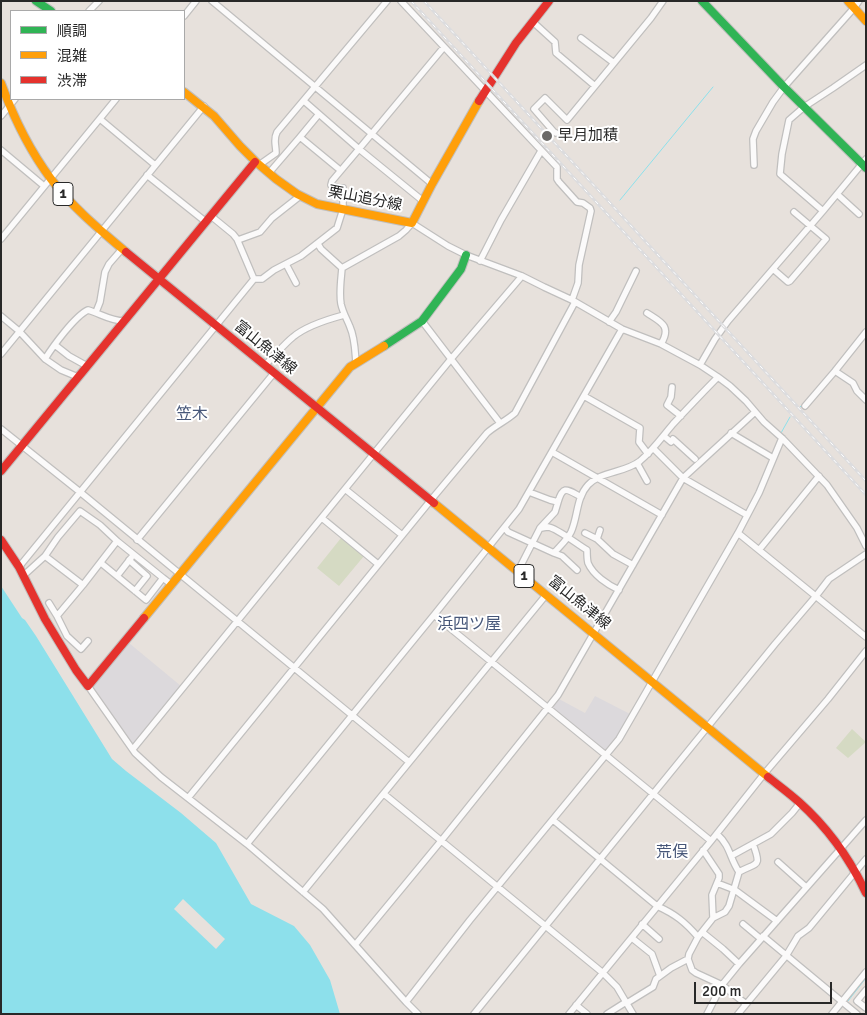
<!DOCTYPE html>
<meta charset="utf-8">
<style>
body{margin:0}
#map{position:relative;width:867px;height:1015px;overflow:hidden;background:#e7e1dc;font-family:Signika,"Noto Sans JP",sans-serif}
canvas{display:block}
.frame{position:absolute;inset:0;border:2px solid #282828;pointer-events:none}
.legend{position:absolute;left:10px;top:10px;width:175px;height:90px;box-sizing:border-box;background:#fff;border:1px solid #a9a9a9;margin:0;padding:6px 9px;list-style:none;font-size:15px;color:#282828}
.legend li{display:flex;align-items:center;gap:10px;height:25px}
.legend b{width:25px;border:1px solid #a9a9a9}
.scale{position:absolute;left:694px;top:982px;width:138px;height:22px;box-sizing:border-box;border:2px solid #282828;border-top:0;padding-left:6px;font-size:15px;line-height:18px;white-space:nowrap;color:#282828;-webkit-text-stroke:4px #fff;paint-order:stroke}
</style>
<div id="map">
<canvas width="867" height="1015"></canvas>
<div class="frame"></div>
<ul class="legend">
<li><b style="height:6px;background:#30b455"></b>順調</li>
<li><b style="height:6px;background:#ff9f0a"></b>混雑</li>
<li><b style="height:6px;background:#e5322d"></b>渋滞</li>
</ul>
<div class="scale">200 m</div>
</div>
<script>
const ctx = document.querySelector('canvas').getContext('2d');
ctx.lineJoin = 'round';
function paint(path, color) {
  ctx.fillStyle = color;
  ctx.fill(path, 'evenodd');
}
function trace(path, color, width, dash) {
  ctx.strokeStyle = color;
  ctx.lineWidth = width;
  ctx.lineCap = dash ? 'butt' : 'round';
  ctx.setLineDash(dash || []);
  ctx.stroke(path);
}
function write(font, color, halo, rows, align = 'center') {
  ctx.font = font + ' Signika,"Noto Sans JP",sans-serif';
  ctx.lineWidth = 4;
  ctx.setLineDash([]);
  ctx.textBaseline = 'middle';
  ctx.strokeStyle = halo;
  ctx.fillStyle = color;
  for (const [text, x, y, turn = 0] of rows) {
    ctx.save();
    ctx.translate(x, y);
    ctx.rotate((+turn || 0) * Math.PI / 180);
    ctx.textAlign = isNaN(turn) ? turn : align;
    if (halo) ctx.strokeText(text, 0, 0);
    ctx.fillText(text, 0, 0);
    ctx.restore();
  }
}
paint(new Path2D(`
 M129 643 181 686 132 746 92 687Z
 M595 696 630 714 618 738 606 751 551 707 559 699 585 713Z`), '#dcd9dc');
paint(new Path2D(`
 M341 538 364 556 339 586 317 568Z
 M852 729 866 742 848 758 836 748Z`), '#d5dac3');
paint(new Path2D(`
 M1 586 22 618 25 620 36 636 112 759 126 771 181 813 216 843 251 904 294 926 310 945 330 980 340 1014H1Z`), '#8de0eb');
paint(new Path2D(`
 M183 899 225 939 216 949 174 909Z`), '#e7e1dc');
trace(new Path2D(`
 M620 200 713 87
 M830 373 833 368
 M799 408 801 406
 M781 433 790 417
 M848 1001 866 978
 M836 1014 842 1007`), '#8de0eb', 1);
const street = new Path2D(`
 M212 1 432 184
 M401 1 557 167V179L559 182 577 202 583 203 590 208 591 211 579 265 578 283 572 300
 M89 11 99 1
 M184 16 196 1
 M533 22 555 42 556 53 595 86
 M581 38 614 63
 M304 101 359 149 444 47
 M319 114 300 137 340 170
 M1 116 15 99
 M100 119 155 165
 M556 133 554 132 534 109 545 98 567 120 651 18 663 1
 M1 150 44 186
 M259 165 276 153C276 144 273 140 277 132L387 1
 M754 165 753 139 756 131 773 102 784 87 854 8 859 1
 M269 173 300 137
 M147 175 206 222
 M837 194 859 214
 M823 211 780 174 782 154 789 120 804 107 833 88 866 65
 M211 216 233 234 237 239 254 279
 M1 239 116 99
 M238 240 260 232 272 218 300 196
 M318 244 321 249 342 268
 M480 261 501 220 541 151
 M286 264 296 283
 M342 268 399 236 406 230 412 223 448 246 466 255 522 276 544 287 572 300 622 329 661 344 700 365 718 377 730 386 746 401 764 422 782 438 827 485 857 528 866 546
 M342 268C341 280 339 293 341 304 343 313 347 319 350 327 355 338 355 351 356 363
 M773 269 788 282 790 281 826 239 794 212
 M96 312 100 302 105 272 109 264 122 249
 M647 313C661 322 672 326 661 344
 M1 316 19 331 45 359
 M422 321 500 423
 M609 322 616 312 636 271
 M55 345 69 356 87 366
 M1 354 204 106
 M265 365C275 356 283 345 293 337 306 326 329 319 344 315
 M700 365 715 339 728 321 823 211 866 159
 M835 371 853 383 857 391 866 400
 M78 377 61 370 45 359C53 346 75 316 88 310 101 314 111 321 124 321
 M672 387 671 397 667 405 681 416
 M584 396 640 428 639 442 648 454
 M805 406 835 371 866 332
 M1 429 80 492 409 762
 M731 433 773 458
 M664 436 671 442 673 439 695 459
 M653 448 683 478 747 515
 M552 452 662 515
 M637 463 647 481
 M345 489 402 535
 M529 492 550 500 558 502 555 512 540 528
 M558 502C563 484 568 490 581 497
 M322 518 378 564
 M505 528 508 532 554 553C560 546 567 540 571 532 578 517 576 498 588 485 601 471 625 473 640 461 653 450 662 437 673 424 688 408 703 392 718 377
 M585 533 597 539 613 554 633 565
 M738 533 866 637
 M597 539 600 530
 M137 540 274 373
 M117 541 163 578
 M759 550 819 476
 M554 553 562 556 577 570
 M45 556 58 537 80 511 100 525 117 541 83 585
 M129 560 147 576 135 591
 M101 563 146 600 163 578 172 585
 M19 567 254 279H262L274 270 301 256 337 228 343 209V188H338L331 185 332 181 359 149 423 201
 M518 571 540 528C543 528 545 527 548 527 557 528 578 545 587 550 587 554 587 559 588 563 593 575 608 585 619 590
 M23 576 45 556 83 585 57 616 49 603
 M117 576 131 558
 M434 615 711 841
 M57 616 67 636 81 649 88 641
 M88 686 135 753 161 777 247 844 323 909 406 1002 418 1014
 M133 749 451 359 522 276
 M384 794 603 973 617 987 633 1014
 M188 798 431 500 487 433C496 425 506 421 515 413L575 302
 M553 820 657 906C675 914 685 922 698 937
 M247 844 434 615 519 509 622 329
 M703 850 719 874V878L712 895 713 918 698 937 689 954 688 959 692 970 696 973 722 985 746 1004
 M731 856 771 834 792 813 800 803
 M778 862 806 887
 M739 872C757 862 762 868 753 844
 M717 883 735 890 777 921
 M303 892 546 595
 M713 918 725 912 729 906 739 872C729 857 731 847 717 834
 M642 924 659 939
 M743 924 761 939
 M702 932 723 949 739 964
 M763 936 857 1014
 M632 938 652 954 660 976
 M355 945 441 841 558 695 683 478 755 412
 M866 990 857 1001 866 1008
 M406 1002 470 920 619 739 738 533 759 493 782 438
 M627 1003 653 987 656 979 671 968 688 959
 M576 1005 587 1014
 M474 1014 775 644 816 596 829 579 866 554
 M569 1014 711 841 764 774 828 699 866 651
 M607 1014 626 1002
 M707 1014 722 985 739 964 866 820
 M738 1014 786 956 798 936 809 928 866 859
 M832 1014 866 972`);
const fast = new Path2D(`
 M36 1 51 11
 M702 1 784 87 866 168
 M384 346 422 321 461 269 466 255`);
const slow = new Path2D(`
 M848 1 866 21
 M1 83C13 116 30 151 51 179 72 207 100 230 126 252
 M184 92 214 116 240 146 256 162 276 179 297 194 317 204 412 223 432 184 479 101
 M434 503 768 777
 M144 618 350 367 384 346`);
const jam = new Path2D(`
 M479 101 516 43 549 1
 M126 252 434 503
 M1 471 255 162
 M1 540 19 567 45 619 76 670 88 686 144 618
 M768 777C778 785 789 793 799 802 827 827 850 859 866 893`);
trace(street, '#c0bfbe', 8);
trace(fast, '#c0bfbe', 10);
trace(slow, '#c0bfbe', 10);
trace(jam, '#c0bfbe', 10);
trace(street, '#fbfafa', 5.5);
trace(fast, '#30b455', 8);
trace(slow, '#ff9f0a', 8);
trace(jam, '#e5322d', 8);
const rail = new Path2D(`
 M411 1 866 495
 M424 1 866 481`);
trace(rail, '#dcdcde', 3);
trace(rail, '#fff', 1, [4]);
for (const [x, y, r, color] of [
 [547,136,6,"#6b6967"]
]) {
  const dot = new Path2D();
  dot.arc(x, y, r, 0, 2 * Math.PI);
  ctx.fillStyle = color;
  ctx.fill(dot);
  trace(dot, '#fff', 2);
}
for (const [x, y, w] of [
 [63,194,20],
 [524,576,20]
]) {
  const box = new Path2D();
  box.roundRect(x - w / 2, y - 11.5, w, 23, 4);
  ctx.fillStyle = '#fff';
  ctx.fill(box);
  trace(box, '#282828', 1);
}
write('bold 14px', '#282828', null, [
 ["1",63,194],
 ["1",524,576]
]);
write('15px', '#282828', '#fff', [
 ["早月加積",558,136]
], 'left');
write('15px', '#282828', '#fff', [
 ["栗山追分線",365,199,11],
 ["富山魚津線",265,348,39],
 ["富山魚津線",579,603,39]
]);
write('16px', '#475779', '#fff', [
 ["笠木",192,415],
 ["浜四ツ屋",469,625],
 ["荒俣",672,853]
]);
</script>
